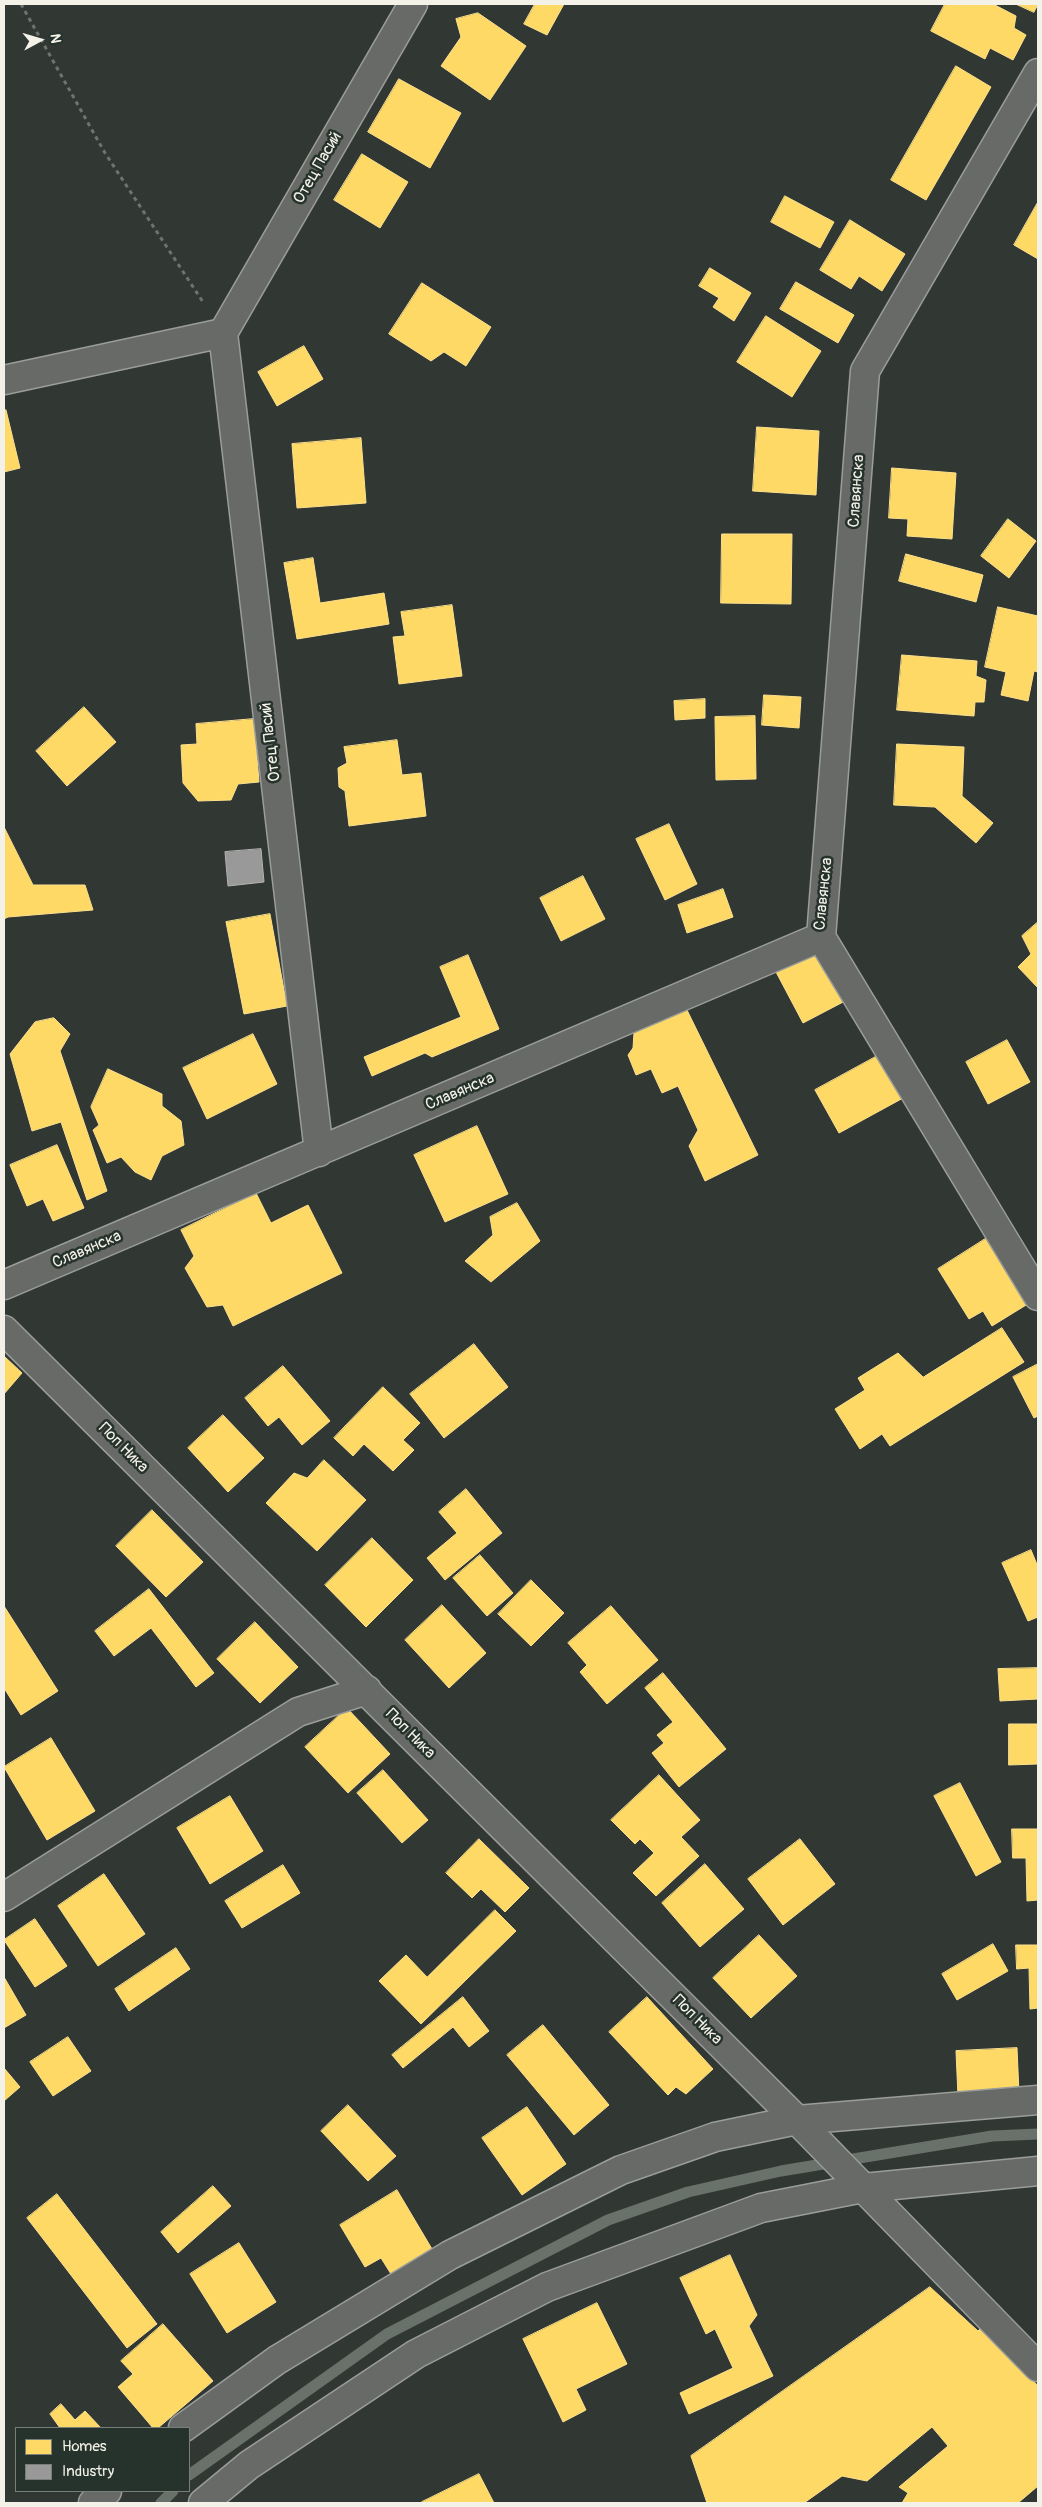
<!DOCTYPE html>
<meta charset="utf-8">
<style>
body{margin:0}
#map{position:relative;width:1042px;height:2507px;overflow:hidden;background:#313834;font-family:Pangolin,sans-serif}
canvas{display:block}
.frame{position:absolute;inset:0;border:5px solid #f4f1e8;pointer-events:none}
.legend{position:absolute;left:15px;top:2427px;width:175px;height:65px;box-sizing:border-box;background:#26332d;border:1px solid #787f78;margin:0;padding:6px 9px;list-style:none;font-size:15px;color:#f4f1e8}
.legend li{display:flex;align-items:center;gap:10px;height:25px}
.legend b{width:25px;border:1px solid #787f78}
.north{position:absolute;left:15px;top:15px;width:50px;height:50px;-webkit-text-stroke:4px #26332d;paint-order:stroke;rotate:84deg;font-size:14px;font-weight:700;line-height:20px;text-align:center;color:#f4f1e8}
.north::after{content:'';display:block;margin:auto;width:18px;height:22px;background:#f4f1e8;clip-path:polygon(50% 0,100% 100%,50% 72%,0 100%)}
</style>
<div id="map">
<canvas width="1042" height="2507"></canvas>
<div class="frame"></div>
<ul class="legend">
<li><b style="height:14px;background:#ffd966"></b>Homes</li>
<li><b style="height:14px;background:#999"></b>Industry</li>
</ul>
<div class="north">N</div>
</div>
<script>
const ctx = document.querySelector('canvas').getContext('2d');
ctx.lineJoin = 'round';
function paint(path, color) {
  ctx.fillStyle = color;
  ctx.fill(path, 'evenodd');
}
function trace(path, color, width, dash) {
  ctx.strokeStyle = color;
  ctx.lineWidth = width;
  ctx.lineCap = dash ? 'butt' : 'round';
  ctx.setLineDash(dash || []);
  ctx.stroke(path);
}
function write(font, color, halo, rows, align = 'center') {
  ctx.font = font + ' Pangolin,sans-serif';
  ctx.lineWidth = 5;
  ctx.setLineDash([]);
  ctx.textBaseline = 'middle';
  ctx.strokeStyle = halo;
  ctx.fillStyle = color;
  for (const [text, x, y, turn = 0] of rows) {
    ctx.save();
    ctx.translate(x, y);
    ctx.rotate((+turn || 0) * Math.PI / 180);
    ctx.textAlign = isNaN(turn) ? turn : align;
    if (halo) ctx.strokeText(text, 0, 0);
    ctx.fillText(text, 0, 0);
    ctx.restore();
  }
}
const homes = new Path2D(`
 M535 4H564L547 35 524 24Z
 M945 4H993L1016 16 1014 28 1026 35 1013 60 990 48 985 59 931 31Z
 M1016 4H1038L1034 12Z
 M478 13 526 46 490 100 441 66 461 37 456 19Z
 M956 66 991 87 926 200 891 180Z
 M399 79 461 113 430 168 368 132Z
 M362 154 408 182 380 228 334 200Z
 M785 196 834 222 820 248 771 222Z
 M1038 202V259L1014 245Z
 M850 220 905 254 882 291 859 276 851 289 820 270Z
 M710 268 751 293 734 321 713 307 719 298 699 286Z
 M796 282 854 315 838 343 780 309Z
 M422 283 491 327 466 366 444 352 431 361 389 334Z
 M766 316 821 351 792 397 737 362Z
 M304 346 323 379 277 406 258 372Z
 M6 410 20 468 4 472V411Z
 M757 427 819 431 816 495 753 491Z
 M361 438 366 503 297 508 292 444Z
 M892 468 956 473 952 539 907 536 908 519 889 518Z
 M1008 519 1036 541 1009 578 981 556Z
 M722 534H792L791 604 721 603Z
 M906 554 983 575 976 602 899 581Z
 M313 558 320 603 384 593 389 624 297 639 284 563Z
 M452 605 462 676 399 684 393 637 405 636 401 612Z
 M998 607 1038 616V672L1034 671 1028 701 1001 695 1006 672 985 667Z
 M902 655 977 661 976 676 986 680 984 702H975L974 716 897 710Z
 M764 695 801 697 799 728 762 725Z
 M705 699V718L675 720 674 701Z
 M84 707 116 742 67 786 36 751Z
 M755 716 756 779 716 780 715 717Z
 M254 719 259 782 238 784 231 800 198 801 183 783 181 745 197 744 196 724Z
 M397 740 402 775 421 773 426 816 349 826 345 791 339 787 338 768 347 763 344 747Z
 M897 744 964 747 962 796 993 823 976 843 935 807 894 805Z
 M669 824 697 884 665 900 636 839Z
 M4 827 33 885H85L93 910 8 917 4 919Z
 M583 876 605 919 561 941 540 898Z
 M723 889 733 917 687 933 678 905Z
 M270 914 287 1006 244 1014 226 922Z
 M1038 922V988L1018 967 1031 954 1022 936Z
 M820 949 847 1000 803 1023 776 972Z
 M468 955 499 1029 432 1057 425 1053 372 1076 364 1057 461 1017 440 967Z
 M686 1008 758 1155 705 1181 689 1146 698 1130 678 1086 662 1093 651 1069 636 1075 628 1055 633 1048 634 1033Z
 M54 1018 70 1034 60 1051 107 1191 87 1200 61 1122 32 1131 10 1054 35 1022Z
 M253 1034 277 1084 207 1119 183 1068Z
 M1007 1040 1030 1082 988 1104 966 1062Z
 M881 1054 905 1097 839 1133 815 1090Z
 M108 1069 162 1094V1106L181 1121 184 1145 162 1156 151 1180 135 1172 121 1157 107 1163 93 1130 99 1125 91 1107Z
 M477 1126 508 1194 445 1222 414 1155Z
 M57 1145 84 1208 53 1221 43 1199 27 1206 10 1165Z
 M256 1193 271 1223 308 1205 342 1273 233 1326 223 1305 207 1307 185 1268 194 1256 181 1230Z
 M517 1203 540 1241 491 1282 465 1261 493 1235 490 1217Z
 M990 1236 1031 1302 992 1326 983 1311 969 1319 938 1269Z
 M1002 1328 1024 1362 890 1446 882 1434 860 1449 835 1409 865 1390 858 1378 898 1353 923 1377Z
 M474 1344 508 1387 444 1438 410 1394Z
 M4 1356 22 1373 4 1394Z
 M1038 1364V1416L1034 1418 1013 1377Z
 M283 1366 330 1421 302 1445 279 1417 268 1426 245 1398Z
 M383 1387 420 1423 403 1440 414 1450 393 1471 364 1444 353 1456 334 1438Z
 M223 1415 264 1458 228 1492 188 1448Z
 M324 1460 366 1500 317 1551 266 1503 294 1473 307 1478Z
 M466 1489 502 1533 445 1580 427 1558 457 1533 439 1512Z
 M152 1510 203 1562 166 1597 116 1546Z
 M372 1538 413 1580 366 1627 325 1585Z
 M1031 1550 1038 1567V1617L1028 1621 1002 1563Z
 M480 1555 513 1593 487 1616 453 1578Z
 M531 1580 564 1613 531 1646 498 1614Z
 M149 1589 214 1673 196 1687 151 1628 114 1656 95 1631Z
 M442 1605 486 1653 449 1688 405 1640Z
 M4 1606 58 1691 21 1715 4 1688Z
 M611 1606 658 1660 607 1704 580 1672 587 1665 568 1643Z
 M255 1622 298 1667 260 1703 217 1659Z
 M1038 1668V1699L1000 1701 998 1669Z
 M663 1673 726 1749 679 1787 652 1753 664 1743 657 1735 673 1722 645 1688Z
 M347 1708 390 1754 348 1793 305 1747Z
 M1009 1724H1038V1764L1009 1765Z
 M51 1738 95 1811 47 1840 4 1767Z
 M383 1770 428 1820 402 1843 357 1793Z
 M659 1775 700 1820 681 1837 699 1856 656 1896 633 1873 654 1853 640 1839 635 1844 611 1820Z
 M960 1783 1001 1862 976 1876 934 1796Z
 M230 1796 263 1851 210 1884 177 1828Z
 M1012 1829H1038V1900L1027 1901 1026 1858H1013Z
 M479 1839 529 1888 505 1912 481 1889 472 1898 446 1873Z
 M800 1839 835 1884 783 1925 748 1879Z
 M705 1864 744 1909 700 1947 662 1903Z
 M283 1865 300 1893 242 1928 225 1901Z
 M104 1874 145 1934 98 1966 58 1906Z
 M495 1910 516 1931 421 2024 379 1981 406 1955 427 1977Z
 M35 1919 67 1966 35 1987 4 1940Z
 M759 1935 797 1976 751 2018 713 1978Z
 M993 1944 1008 1971 957 2000 942 1974Z
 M1016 1945H1038V2008L1030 2009 1029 1968 1017 1969Z
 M176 1948 190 1969 129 2011 115 1989Z
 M4 1977 26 2015 4 2028Z
 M463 1997 489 2031 469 2047 453 2027 403 2068 392 2055Z
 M647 1997 713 2069 686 2094 676 2087 668 2095 609 2032Z
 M543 2025 609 2105 574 2135 507 2055Z
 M68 2037 91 2071 53 2096 30 2062Z
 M1017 2048 1019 2093 958 2096 956 2051Z
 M4 2068 20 2087 4 2101Z
 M348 2105 396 2156 368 2181 321 2131Z
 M527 2107 566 2164 522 2195 482 2138Z
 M213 2186 231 2206 178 2253 161 2232Z
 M397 2190 432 2249 391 2274 381 2258 365 2267 340 2225Z
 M57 2194 157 2324 127 2348 27 2218Z
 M239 2243 276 2302 227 2333 190 2274Z
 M730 2255 757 2315 749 2326 773 2376 689 2414 680 2393 733 2368 715 2329 706 2334 680 2278Z
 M930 2287 978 2331 983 2326 1038 2386V2486L1018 2503H902L908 2493 899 2487 948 2446 932 2427 867 2481 842 2476 804 2503H707L691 2456Z
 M597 2303 627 2364 576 2389 586 2410 563 2422 523 2339Z
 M163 2324 213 2381 158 2428H153L118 2387 133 2374 121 2361Z
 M61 2404 75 2420 85 2411 101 2428H60L50 2414Z
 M479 2474 494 2503H423L422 2502Z`);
paint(homes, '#ffd966');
trace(homes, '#fce08d', 1);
const industry = new Path2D(`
 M261 849 264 882 228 886 225 852Z`);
paint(industry, '#999');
trace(industry, '#b4b3b1', 1);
trace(new Path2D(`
 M189 2475 387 2334 608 2220 688 2192 781 2171 992 2136 1038 2134
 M161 2503 173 2491`), '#69716b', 11);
const street = new Path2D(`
 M223 333 413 4
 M4 380 223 333 319 1152
 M821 937 1038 1296
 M4 1285 821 937 865 371 1038 73
 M4 1330 797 2120 1038 2367
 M4 1897 298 1712 367 1690
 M183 2428 277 2360 450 2255 621 2170 715 2137 797 2120 1038 2100
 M93 2503 107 2491
 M203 2503 249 2465 416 2354 547 2287 761 2208 863 2188 1038 2171`);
trace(street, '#9a9d99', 31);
trace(new Path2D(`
 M21 4 105 153 203 302`), '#6f7370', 3, [4, 4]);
trace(street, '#676a66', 28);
write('16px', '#f4f1e8', '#26332d', [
 ["Отец Пасий",318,168,-60],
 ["Славянска",857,491,-86],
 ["Отец Пасий",271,742,-97],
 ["Славянска",824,894,-84],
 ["Славянска",460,1092,-23],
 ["Славянска",87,1250,-23],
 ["Поп Ника",123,1448,45],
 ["Поп Ника",410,1734,45],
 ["Поп Ника",697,2020,45]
]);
</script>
